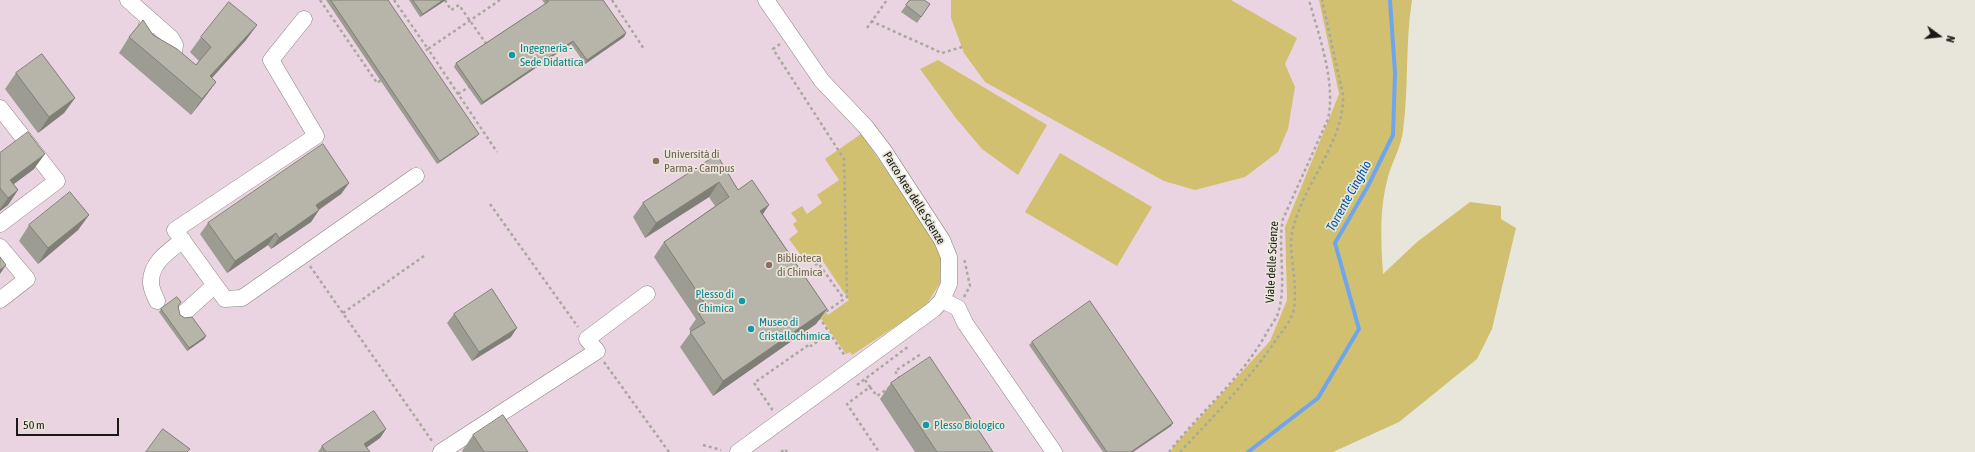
<!DOCTYPE html>
<meta charset="utf-8">
<style>
body{margin:0}
#map{position:relative;width:1975px;height:452px;overflow:hidden;background:#e8e6da;font-family:"Asap Condensed",sans-serif}
canvas{display:block}
.north{position:absolute;left:1919px;top:16px;width:40px;height:40px;-webkit-text-stroke:3px #e8e6da;paint-order:stroke;rotate:105deg;font-size:11px;font-weight:700;line-height:16px;text-align:center;color:#1a1915}
.north::after{content:'';display:block;margin:auto;width:14px;height:18px;background:#1a1915;clip-path:polygon(50% 0,100% 100%,50% 72%,0 100%)}
.scale{position:absolute;left:16px;top:418px;width:103px;height:18px;box-sizing:border-box;border:2px solid #1a1915;border-top:0;padding-left:5px;font-size:12px;line-height:14px;white-space:nowrap;color:#1a1915;-webkit-text-stroke:3px #e8e6da;paint-order:stroke}
</style>
<div id="map">
<canvas width="1975" height="452"></canvas>
<div class="north">N</div>
<div class="scale">50 m</div>
</div>
<script>
const ctx = document.querySelector('canvas').getContext('2d');
ctx.lineJoin = 'round';
function paint(path, color) {
  ctx.fillStyle = color;
  ctx.fill(path, 'evenodd');
}
function trace(path, color, width, dash) {
  ctx.strokeStyle = color;
  ctx.lineWidth = width;
  ctx.lineCap = dash ? 'butt' : 'round';
  ctx.setLineDash(dash || []);
  ctx.stroke(path);
}
function write(font, color, halo, rows, align = 'center') {
  ctx.font = font + ' "Asap Condensed",sans-serif';
  ctx.lineWidth = 3.5;
  ctx.setLineDash([]);
  ctx.textBaseline = 'middle';
  ctx.strokeStyle = halo;
  ctx.fillStyle = color;
  for (const [text, x, y, turn = 0] of rows) {
    ctx.save();
    ctx.translate(x, y);
    ctx.rotate((+turn || 0) * Math.PI / 180);
    ctx.textAlign = isNaN(turn) ? turn : align;
    if (halo) ctx.strokeText(text, 0, 0);
    ctx.fillText(text, 0, 0);
    ctx.restore();
  }
}
paint(new Path2D(`
 M0 0H1319L1339 94 1285 227 1287 300 1270 341 1173 447 1171 452H0Z`), '#ebd4e1');
paint(new Path2D(`
 M951 0H1231L1297 38 1285 64 1295 87 1288 129 1278 152 1245 177 1195 190 1164 181 985 82 964 53 951 18Z
 M1319 0H1412C1405 43 1409 87 1403 131 1401 147 1392 162 1388 177 1379 209 1381 241 1383 274L1417 242 1470 202 1501 206V219L1516 228 1492 329 1477 359 1399 422 1333 452H1171L1173 447 1270 341 1287 300 1285 227 1339 94Z
 M938 60 1047 125 1018 175 982 149 955 117 920 69Z
 M861 134 932 236 941 253 940 283 925 307 852 355 850 352 846 354 818 314 824 310 828 315 849 300 818 254 806 262 789 239 798 232 793 224 797 221 791 213 802 206 807 214 822 203 817 195 839 180 825 159Z
 M1060 153 1152 207 1117 266 1025 212Z`), '#d1c070');
trace(new Path2D(`
 M1248 452 1318 398 1359 329 1335 243 1368 186 1393 135 1395 73 1390 0`), '#6ea6ee', 4);
const minor = new Path2D(`
 M128 0 171 38 175 45 174 53 168 55 147 42 144 34 149 19
 M304 19 271 60 316 136 175 230 225 299 242 298 416 176
 M0 108 57 181 0 224
 M0 247 27 279 0 300
 M942 300 958 308 965 323 1054 452
 M157 301C155 296 151 289 151 283 150 263 169 251 183 240
 M185 312 215 285
 M441 452 597 351 587 339 647 294
 M738 452 934 309 942 300 949 284V257L942 240 884 151 865 126 822 81 766 0`);
trace(minor, '#868479', 17);
trace(new Path2D(`
 M320 0 377 83 381 80
 M394 0 428 49 500 0
 M445 0 451 10 459 5 487 45
 M612 0 644 49
 M871 21 942 53 962 47
 M867 28 887 0
 M780 44 773 49 844 159 847 297 827 311 824 309
 M421 54 428 49 497 152
 M458 94 469 87
 M490 204 578 327
 M310 266 432 441
 M800 275 818 263 844 299
 M964 297 970 286 964 258
 M343 313 424 256
 M819 317 845 356
 M604 362 669 452
 M900 379 895 371 921 354
 M865 380 870 387 847 404 879 452
 M857 385 909 346
 M870 387 877 396 890 387
 M771 410 772 409 754 383 810 344 811 346 829 333
 M703 445 721 450
 M781 452 785 449 787 452
 M1169 452C1200 412 1241 379 1266 334 1269 328 1274 322 1277 316 1288 286 1277 250 1283 219L1328 119C1336 82 1319 36 1309 0
 M1180 452C1215 415 1250 379 1278 337 1284 329 1293 318 1294 308 1297 286 1292 266 1291 245 1291 232 1295 221 1299 210 1313 174 1345 134 1343 95L1322 0`), '#a9a89e', 2.5, [3, 3]);
trace(minor, '#fff', 16);
paint(new Path2D(`
 M326 0H388L476 137 437 164Z
 M409 0H446L420 17Z
 M542 0H603L626 33 624 37 585 64 571 44 481 105 454 67 456 63 545 4Z
 M910 0 930 4 917 23 901 12Z
 M257 25 246 40 212 78 216 82 205 97 191 115 119 53 129 37 153 35 196 65 199 61 190 52 201 37Z
 M16 73 75 98 64 113 38 133 5 89Z
 M0 153 34 169 14 184 18 190 8 205 0 211Z
 M717 155 738 190 763 214 827 309 816 324 713 396 680 347 691 332 689 329 696 319 654 257 664 242 715 206 709 197 645 238 633 217 643 203Z
 M349 183 341 194 319 210 311 222 271 249 268 245 227 273 200 234 208 223Z
 M89 215 78 230 38 264 19 241 29 225Z
 M178 306 180 315 206 336 204 339 187 351 159 312 161 309Z
 M454 314 511 337 472 361 447 323Z
 M1032 342 1173 423 1171 426 1133 452H1103L1029 345Z
 M891 383 993 452H915L880 399Z
 M386 429 380 438 366 448 370 452H318L322 446Z
 M473 435 528 452H463L462 451Z`), '#9d9c92');
paint(new Path2D(`
 M443 0H446L420 17 423 14Z
 M257 25 246 40 199 92 210 76Z
 M626 33 624 37 585 64 587 60Z
 M573 41 571 44 481 105 483 102Z
 M216 82 205 97 191 115 202 99Z
 M75 98 64 113 38 133 49 117Z
 M479 134 476 137 437 164 440 161Z
 M45 154 34 169 3 192 10 180Z
 M719 182 709 197 645 238 656 223Z
 M349 183 341 194 308 217 316 205Z
 M18 190 8 205 0 211V209L8 198Z
 M769 205 759 220 760 211Z
 M319 210 311 222 271 249 279 238Z
 M89 215 78 230 38 264 48 248Z
 M276 233 268 245 227 273 235 261Z
 M6 265 0 274V270Z
 M827 309 816 324 713 396 723 381Z
 M517 328 511 337 472 361 479 352Z
 M206 336 204 339 187 351 189 348Z
 M1173 423 1171 426 1133 452H1131Z
 M386 429 380 438 360 452 364 444Z`), '#807f77');
const building = new Path2D(`
 M331 0H388L479 134 440 161Z
 M413 0H443L423 14Z
 M547 0H603L626 33 587 60 573 41 483 102 456 63 548 2Z
 M910 0H924L930 4 921 17 906 5Z
 M229 2 257 25 210 76 216 82 202 99 129 37 143 20 153 35 177 49 196 65 211 47 201 37Z
 M42 54 75 98 49 117 16 73Z
 M28 132 45 154 10 180 18 190 8 198 0 188V153Z
 M323 144 349 183 316 205 319 210 279 238 276 233 235 261 208 223Z
 M717 155 738 190 752 180 769 205 760 211 827 309 723 381 690 332 705 323 699 314 708 308 664 242 729 197 719 182 656 223 643 203Z
 M70 192 89 215 48 248 29 225Z
 M0 257 6 265 0 270Z
 M492 289 517 328 479 352 454 314Z
 M177 297 181 302 178 306 180 315 185 318 192 317 206 336 189 348 161 309Z
 M1090 301 1173 423 1131 452H1107L1032 342Z
 M930 357 993 452H937L891 383Z
 M374 411 386 429 364 444 370 452H326L322 446Z
 M503 415 528 452H484L473 435Z
 M163 429 190 449 187 452H146Z`);
paint(building, '#b7b5aa');
trace(building, '#807f77', 1);
for (const [x, y, r, color] of [
 [512,55,4,"#0f9aa8"],
 [656,161,4,"#8d6e63"],
 [769,265,4,"#8d6e63"],
 [742,301,4,"#0f9aa8"],
 [751,329,4,"#0f9aa8"],
 [926,425,4,"#0f9aa8"]
]) {
  const dot = new Path2D();
  dot.arc(x, y, r, 0, 2 * Math.PI);
  ctx.fillStyle = color;
  ctx.fill(dot);
  trace(dot, '#e8e6da', 1.5);
}
write('12px', '#0d838f', '#e8e6da', [
 ["Ingegneria -",520,48],
 ["Sede Didattica",520,62],
 ["Plesso di",734,294,"right"],
 ["Chimica",734,308,"right"],
 ["Museo di",759,322],
 ["Cristallochimica",759,336],
 ["Plesso Biologico",934,425]
], 'left');
write('12px', '#785e54', '#e8e6da', [
 ["Università di",664,154],
 ["Parma - Campus",664,168],
 ["Biblioteca",777,258],
 ["di Chimica",777,272]
], 'left');
write('12px', '#1a1915', '#e8e6da', [
 ["Parco Area delle Scienze",914,198,58],
 ["Viale delle Scienze",1272,262,-87]
]);
write('italic 13px', '#0054a7', '#e8e6da', [
 ["Torrente Cinghio",1349,196,-61]
]);
</script>
